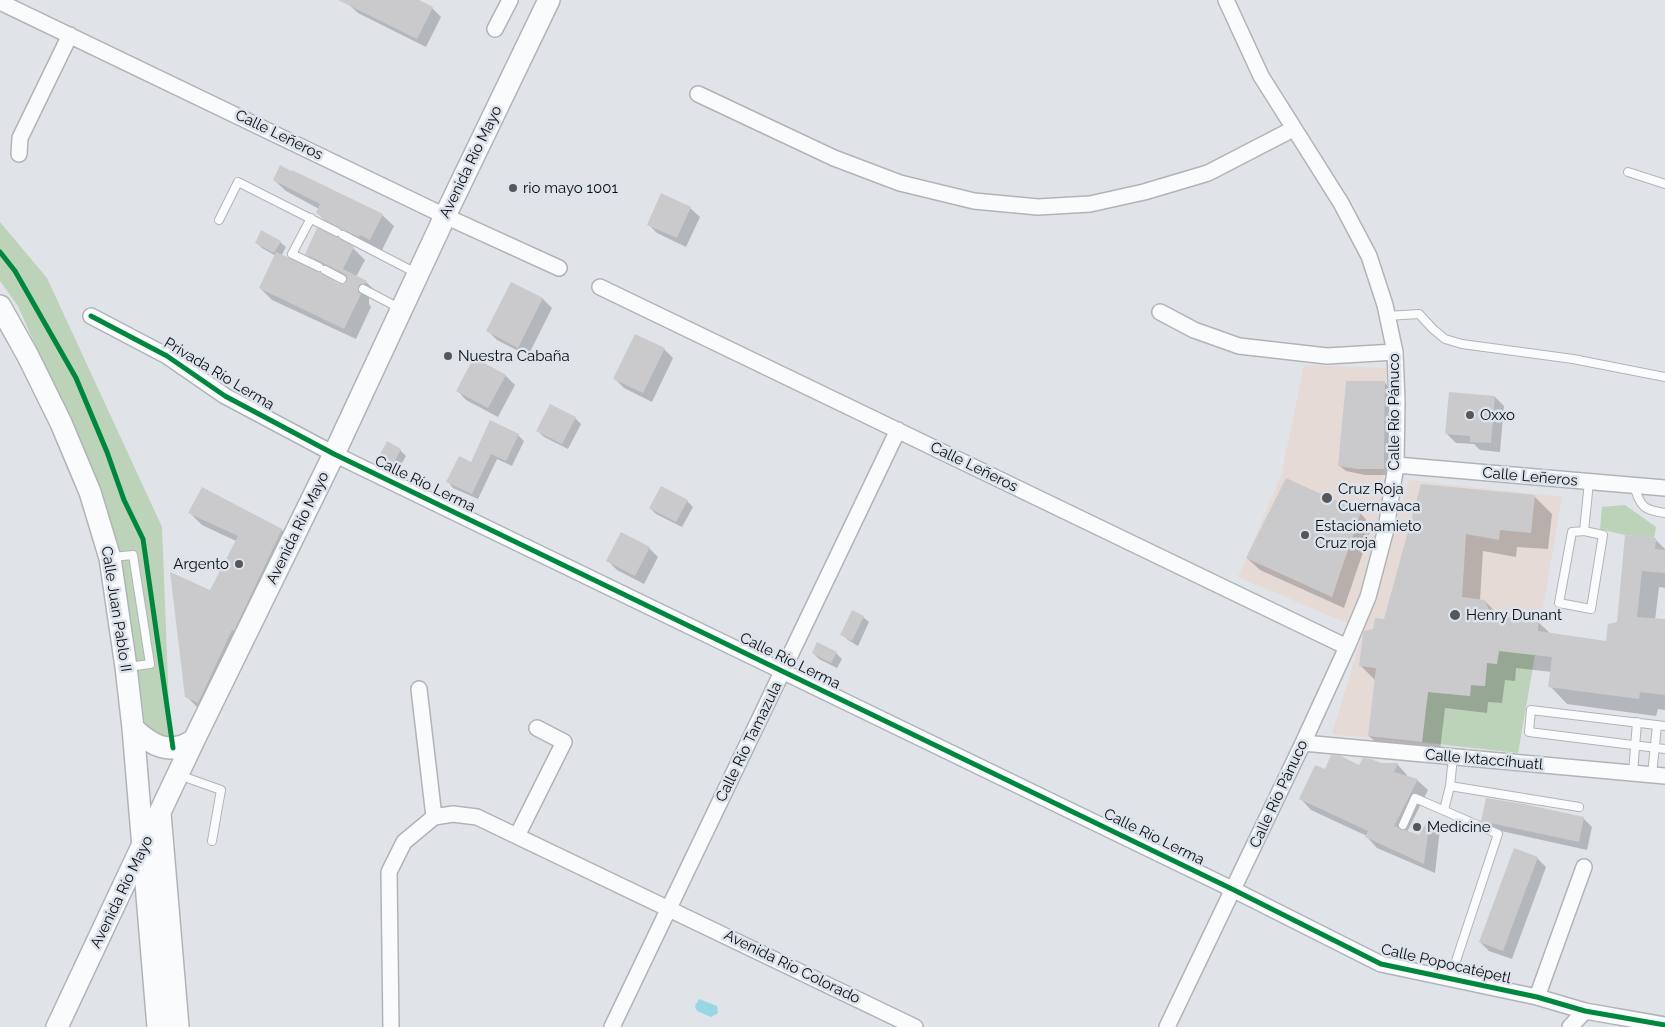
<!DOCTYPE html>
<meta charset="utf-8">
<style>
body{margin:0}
canvas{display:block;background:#e0e3e8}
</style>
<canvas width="1665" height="1027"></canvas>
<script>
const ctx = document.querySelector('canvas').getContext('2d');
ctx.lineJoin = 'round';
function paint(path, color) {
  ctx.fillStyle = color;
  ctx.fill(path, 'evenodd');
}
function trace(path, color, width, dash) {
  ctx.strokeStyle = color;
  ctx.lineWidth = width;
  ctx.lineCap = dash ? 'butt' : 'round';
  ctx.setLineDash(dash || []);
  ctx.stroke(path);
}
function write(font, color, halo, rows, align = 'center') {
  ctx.font = font + ' Raleway,sans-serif';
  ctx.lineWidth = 5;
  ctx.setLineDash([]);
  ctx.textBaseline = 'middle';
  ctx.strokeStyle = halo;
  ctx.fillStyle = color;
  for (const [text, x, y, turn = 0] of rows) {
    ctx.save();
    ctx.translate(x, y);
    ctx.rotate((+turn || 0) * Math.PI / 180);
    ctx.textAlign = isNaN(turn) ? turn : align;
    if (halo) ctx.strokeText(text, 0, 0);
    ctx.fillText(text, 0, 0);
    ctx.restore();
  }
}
paint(new Path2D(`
 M1304 365 1387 368 1382 520 1351 625 1238 577 1281 476Z
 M1409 480 1562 497 1518 753 1332 734Z`), '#e6dad7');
paint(new Path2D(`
 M0 222 47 278 162 527 171 760 150 752 105 504 18 306 0 281Z
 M1625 505 1656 527 1654 538 1625 535 1600 529 1602 507Z
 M1499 651 1535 655 1518 753 1422 742 1428 692 1470 696 1471 685 1485 686 1487 663 1497 664Z`), '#bcd2b9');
paint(new Path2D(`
 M699 999 717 1006 718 1013 711 1017 697 1011 695 1006Z`), '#97d7e3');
paint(new Path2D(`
 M350 0H416L432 8 441 17 426 47 358 13 348 4Z
 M274 180 382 215 394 226 382 250 372 245 371 247 335 229 317 213 319 209 286 191Z
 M690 208 700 217 686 247 657 233 648 224Z
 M256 242H280L286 247 281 256 339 285H346L348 280 318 265 306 254 353 248 365 260 356 277 366 282 378 293 372 295 369 299V304L371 307 356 339 272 300 260 288 276 256 262 248Z
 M512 284 543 299 552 308 528 356 497 340 488 331Z
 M664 349 673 358 652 402 624 388 615 379Z
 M506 376 515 385 498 417 466 400 457 390Z
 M1384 382 1390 388 1389 475H1365L1346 471 1340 466Z
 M1495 397 1504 406 1500 452 1480 450 1474 444 1456 443 1446 433Z
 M575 418 581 424 568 449 544 437 538 431Z
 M518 435 524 441 512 466 497 459 478 499 453 488 448 482 471 463Z
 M400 450 406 456 398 470 386 464 380 458Z
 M1422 486 1535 497 1552 514 1548 549 1517 547 1516 557 1483 551 1480 600 1485 601 1501 618 1538 622 1551 634 1607 642 1618 623 1656 540 1665 549V588L1659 587 1655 620 1665 621V710L1658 709 1656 716 1567 704 1550 686 1552 672 1516 668 1515 681 1505 680 1502 703 1488 702 1487 713 1445 708 1439 759 1387 753 1369 736 1376 681 1360 665 1374 631 1385 620Z
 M203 489 282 530 294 542 199 709 187 697 211 592 236 541 202 525 190 513Z
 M687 501 693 507 682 527 656 514 650 508Z
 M1360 513 1372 526 1344 608 1260 570 1247 558Z
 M649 548 658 557 644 584 617 570 608 561Z
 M863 617 869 622 858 646 848 640 842 635Z
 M813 653H836L842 659 837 668 819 659Z
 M1397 764 1407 775V777L1417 780 1428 790 1407 832 1419 837 1430 819 1440 829 1435 873 1377 848 1367 837V836L1311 810 1301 799 1325 771 1360 766Z
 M1583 818 1592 827 1587 850 1492 829 1483 820Z
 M1537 858 1546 867 1512 959 1489 951 1480 942Z`), '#0003');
paint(new Path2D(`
 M338 0H419L433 7 417 39Z
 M280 165 291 171 292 170 383 214 370 240 360 235 359 237 342 230 322 218 323 217 316 213 320 204 273 180Z
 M661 193 691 207 677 238 647 225Z
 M317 228 338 237 354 247 343 269 367 281 365 284H360L358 287V292L361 294 344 329 259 288 276 252 320 272 339 284 345 283 348 278 345 274 305 254Z
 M261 230 281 241 274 253 255 243Z
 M511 282 543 298 518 348 486 331Z
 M635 334 665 348 643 393 613 379Z
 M474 357 506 375 488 408 456 391Z
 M1346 381H1385L1384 469H1358L1338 466Z
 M1449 392 1495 396 1491 443 1470 442V436L1445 434Z
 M550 404 576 417 562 444 536 431Z
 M490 420 519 434 506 461 491 454 472 494 446 482 459 456 471 462Z
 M387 441 401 449 392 466 378 458Z
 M1286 478 1361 512 1332 597 1246 558Z
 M1421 484 1535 495 1531 533 1500 530 1499 540 1466 534 1462 597 1485 600 1491 615 1539 621 1538 631 1606 641 1608 624 1617 622 1625 535 1656 538 1655 549 1665 550V573L1642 571 1637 617 1665 619V695L1640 692 1639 699 1548 687 1552 657 1499 651 1497 664 1487 663 1485 686 1471 685 1470 696 1428 692 1422 742 1368 736 1376 668 1359 666 1363 634 1364 631 1373 629 1375 618 1384 619Z
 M661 486 688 500 676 522 649 508Z
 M202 487 282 529 234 631 232 630 198 703 185 697 170 572 210 590 238 536 188 513Z
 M621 532 650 547 635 576 606 561Z
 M852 610 864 616 852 641 840 635Z
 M817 642 837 652 831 663 812 653Z
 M1331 755 1341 756 1359 765 1363 758 1371 759 1381 763H1398L1394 772 1418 779 1394 826 1419 835 1430 817 1424 864 1365 837 1368 831 1299 799 1315 765 1325 769Z
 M1486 798 1524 804 1584 817 1579 842 1481 821Z
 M1514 848 1538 857 1503 951 1479 942Z`), '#cacacd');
const lane = new Path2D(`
 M1628 172 1665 184
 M311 218 292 254 319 267
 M219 220 238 182 337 232
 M343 235 416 273
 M325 270 342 279
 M363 289 401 309
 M1387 316 1419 314 1433 329 1445 339 1462 344 1573 359 1665 377
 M1634 486C1641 507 1643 510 1665 513
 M1584 531 1603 535 1591 609 1559 603 1572 532Z
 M1584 531 1589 482
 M112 557 133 555 150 664 128 667
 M1665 726 1531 710 1529 732 1665 749
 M1633 773 1637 722
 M179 775 221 790 212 841
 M1652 775 1657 725
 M1450 786 1453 757
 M1444 810 1450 786 1579 807
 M1403 825 1415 798 1498 834 1450 979`);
const street = new Path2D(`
 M0 2 445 216 559 268
 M495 29 510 0
 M698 94 834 158 900 183 974 201 1038 207 1090 204 1144 192 1208 173 1293 129
 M19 154 20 138 70 35
 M600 287 1347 647
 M1160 312 1194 330 1239 346 1327 356 1395 352
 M91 316 167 356 225 396 334 454 1234 890 1381 964 1537 997 1585 1011 1665 1025
 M1396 465 1665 488
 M419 689 434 817
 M1303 743 1665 776
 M517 836 564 742 537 728
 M1537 997 1584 867
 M391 1027 389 872 404 842 434 817 453 814 477 817 915 1027
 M612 1027 898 430
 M1167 1027 1303 743 1347 647 1368 597 1386 529 1396 465 1397 401 1395 352 1385 305 1369 256 1341 203 1261 76 1226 0
 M1570 1027 1585 1011`);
const secondary = new Path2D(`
 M0 306 28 356 61 423 90 492 110 558 126 667 133 728 158 1027
 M133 728C152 746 170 756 194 740
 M160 813 178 1027
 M57 1027 143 844 152 829 194 740 334 454 445 216 549 0`);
trace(lane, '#b1b4b7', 10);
trace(street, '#b1b4b7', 18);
trace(secondary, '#b1b4b7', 24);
trace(lane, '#fafbfc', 8);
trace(street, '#fafbfc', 15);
trace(secondary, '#fafbfc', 21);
trace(new Path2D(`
 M0 252 15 271 76 378 107 452 124 500 143 539 173 748
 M91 316 167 356 225 396 334 454 1234 890 1381 964 1537 997 1585 1011 1665 1025`), '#00873e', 5);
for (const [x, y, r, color] of [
 [513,188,5,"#55575b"],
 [448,356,5,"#55575b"],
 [1470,415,5,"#55575b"],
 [1327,498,6,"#55575b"],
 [1305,535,5,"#55575b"],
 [239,564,5,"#55575b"],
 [1455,615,6,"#55575b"],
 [1417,827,5,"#55575b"]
]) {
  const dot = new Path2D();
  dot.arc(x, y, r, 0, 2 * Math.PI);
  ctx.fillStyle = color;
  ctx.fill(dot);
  trace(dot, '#dce3eb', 2);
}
write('15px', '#0a0c0f', '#dce3eb', [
 ["Calle Leñeros",279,135,26],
 ["Avenida Río Mayo",471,162,-64],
 ["Privada Río Lerma",219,374,31],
 ["Calle Río Pánuco",1394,412,-90],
 ["Calle Leñeros",974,467,26],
 ["Calle Leñeros",1530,477,5],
 ["Calle Río Lerma",425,484,26],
 ["Avenida Río Mayo",298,528,-64],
 ["Calle Juan Pablo II",116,609,81],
 ["Calle Río Lerma",790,661,26],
 ["Calle Río Tamazula",749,742,-64],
 ["Calle Ixtaccíhuatl",1484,760,5],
 ["Calle Río Pánuco",1279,794,-65],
 ["Calle Río Lerma",1154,837,26],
 ["Avenida Río Mayo",122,892,-64],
 ["Calle Popocatépetl",1446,964,13],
 ["Avenida Río Colorado",792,967,26]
]);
write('15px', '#0a0c0f', '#dce3eb', [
 ["rio mayo 1001",523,188],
 ["Nuestra Cabaña",458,356],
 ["Oxxo",1480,415],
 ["Cruz Roja",1338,489],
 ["Cuernavaca",1338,506],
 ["Estacionamieto",1315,526],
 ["Cruz roja",1315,543],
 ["Argento",229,564,"right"],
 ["Henry Dunant",1466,615],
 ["Medicine",1427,827]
], 'left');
</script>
